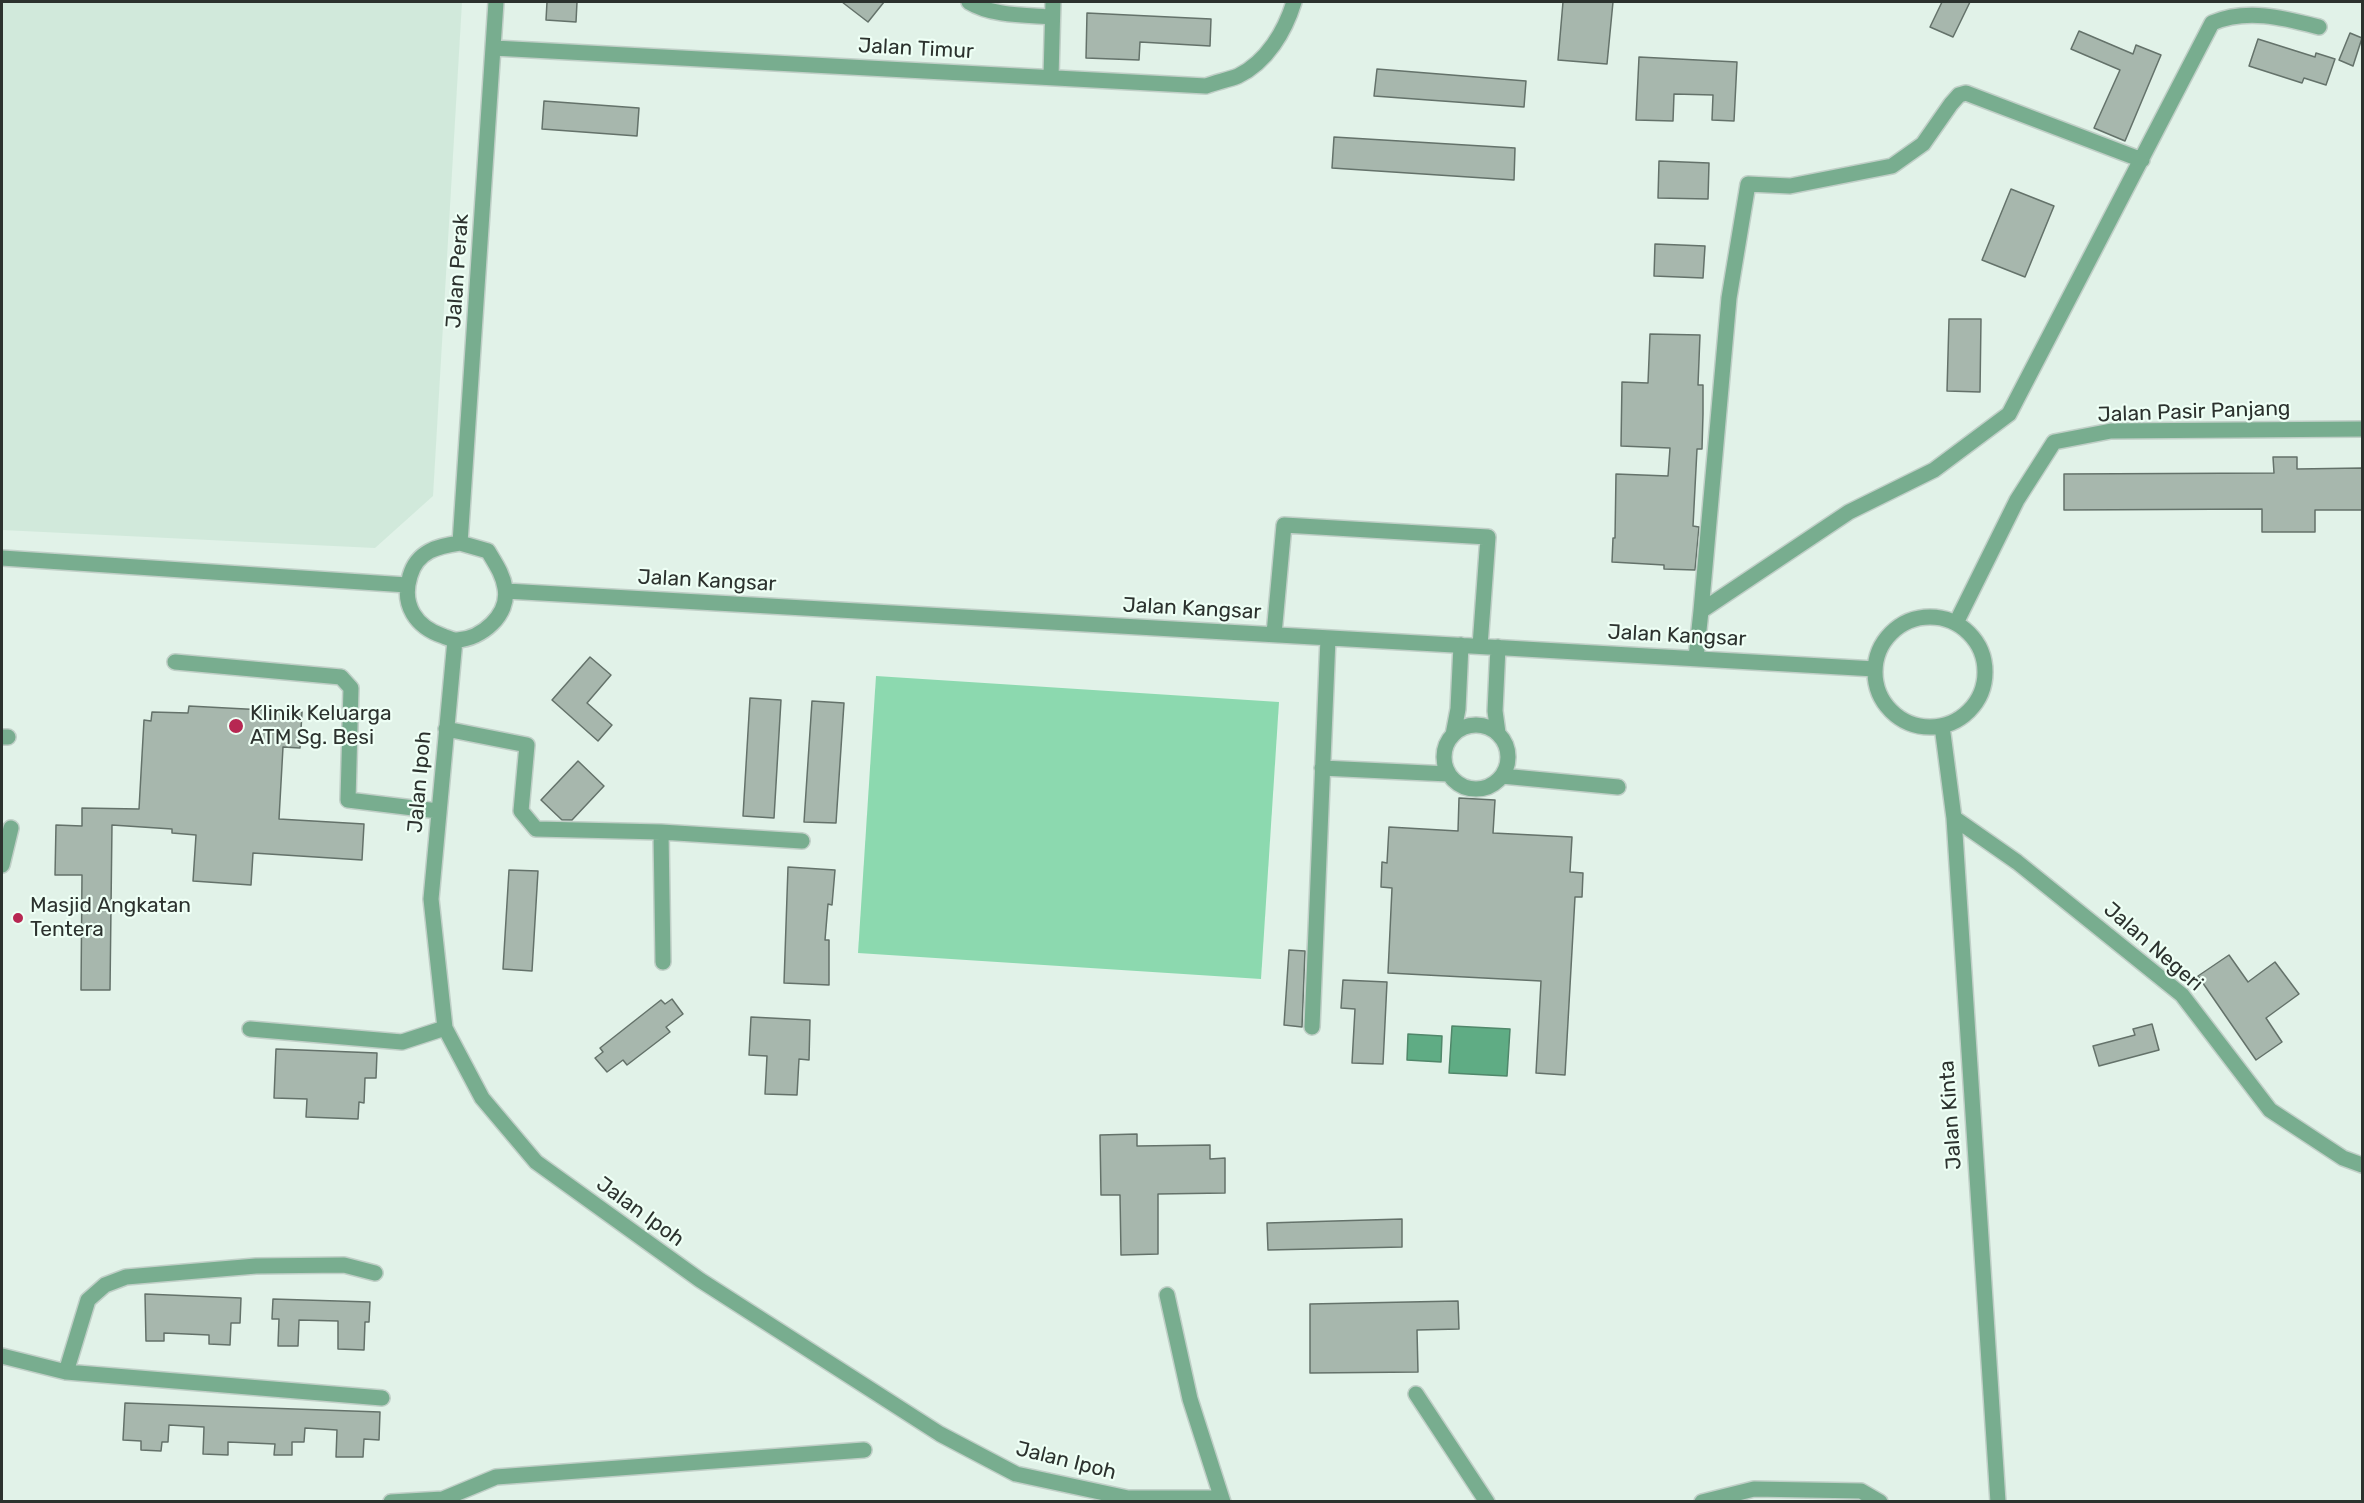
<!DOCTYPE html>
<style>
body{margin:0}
#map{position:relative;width:2364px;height:1503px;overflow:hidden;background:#e1f2e8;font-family:Rubik,sans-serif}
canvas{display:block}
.frame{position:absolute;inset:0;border:3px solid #2c322e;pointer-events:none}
</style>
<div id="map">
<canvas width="2364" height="1503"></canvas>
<div class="frame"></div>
</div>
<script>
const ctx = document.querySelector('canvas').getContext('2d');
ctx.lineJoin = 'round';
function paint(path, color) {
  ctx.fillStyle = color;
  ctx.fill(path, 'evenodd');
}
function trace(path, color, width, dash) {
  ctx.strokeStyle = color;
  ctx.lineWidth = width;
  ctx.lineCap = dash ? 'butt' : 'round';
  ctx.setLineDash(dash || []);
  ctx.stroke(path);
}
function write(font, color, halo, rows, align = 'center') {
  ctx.font = font + ' Rubik,sans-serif';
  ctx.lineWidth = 4.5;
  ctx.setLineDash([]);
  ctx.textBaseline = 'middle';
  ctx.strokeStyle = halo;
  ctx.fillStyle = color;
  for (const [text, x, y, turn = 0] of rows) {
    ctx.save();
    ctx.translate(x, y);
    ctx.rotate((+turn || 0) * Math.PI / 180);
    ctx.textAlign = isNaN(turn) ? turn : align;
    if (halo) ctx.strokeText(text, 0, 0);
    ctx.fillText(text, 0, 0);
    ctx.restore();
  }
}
paint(new Path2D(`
 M2 2H462L433 496 375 548 2 530Z`), '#d1e9db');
paint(new Path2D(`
 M876 676 1279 702 1261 979 858 953Z`), '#8cd9af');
const water = new Path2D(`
 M1452 1026 1510 1029 1507 1076 1449 1073Z
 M1408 1034 1442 1036 1441 1062 1407 1060Z`);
paint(water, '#5fac84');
trace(water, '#50876a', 1.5);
const building = new Path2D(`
 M547 2H577L576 22 546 20Z
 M842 2H884L868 22Z
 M1563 2H1613L1607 64 1558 60Z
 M1942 2H1970L1953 37 1930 27Z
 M1087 13 1211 19 1210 46 1140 42 1139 60 1086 58Z
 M2079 31 2133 54 2136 45 2161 55 2125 141 2094 128 2120 70 2071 49Z
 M2350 33 2362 38 2353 66 2339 60Z
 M2258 39 2315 57 2316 53 2335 59 2326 85 2304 78 2302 83 2249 66Z
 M1639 57 1737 62 1734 121 1712 120 1713 95 1674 94 1673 121 1636 120Z
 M1377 69 1526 81 1524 107 1374 96Z
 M544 101 639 108 637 136 542 129Z
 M1334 137 1515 148 1514 180 1332 168Z
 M1659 161 1709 163 1708 199 1658 198Z
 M2011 189 2054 206 2025 277 1982 260Z
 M1655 244 1705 246 1703 278 1654 276Z
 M1949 319H1981L1980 392 1947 391Z
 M1650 334 1700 335 1698 385H1703V414L1702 449H1697L1693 526 1699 527 1695 570 1664 569V565L1612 562 1613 538H1615L1616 474 1668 476 1670 448 1621 446 1622 382 1648 383Z
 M2273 457H2297V469L2362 468V510H2315V532H2262V509L2064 510V474L2274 473Z
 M590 657 611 675 587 703 612 725 598 741 552 700Z
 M750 698 781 700 774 818 743 816Z
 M812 701 844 703 836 823 804 822Z
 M189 706 302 712 300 748 283 747 279 819 364 824 362 860 253 853 251 885 193 881 196 835 172 833V829L112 825 110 990H81L82 875H55L56 825 82 826V808L139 809 144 720 151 721 152 712 188 713Z
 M578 761 604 786 572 820H562L541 800Z
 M1459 798 1495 800 1493 833 1572 837 1570 872 1583 873 1582 897H1575L1565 1075 1536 1073 1541 981 1388 973 1392 888 1381 887 1382 862 1387 863 1389 827 1458 831Z
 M788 867 835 870 832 905 828 904 825 940H829V985L784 983Z
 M509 870 538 871 532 971 503 969Z
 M1289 950 1305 951 1302 1027 1284 1025Z
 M2229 955 2248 982 2275 962 2299 994 2266 1018 2282 1042 2256 1060 2198 976Z
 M1343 980 1387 982 1383 1064 1352 1063 1355 1009 1341 1008Z
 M672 999 683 1014 666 1027 670 1032 627 1065 623 1060 607 1072 595 1058 603 1052 600 1048 661 1000 665 1004Z
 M751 1017 810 1020 809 1060 799 1059 797 1095 765 1094 767 1056 749 1055Z
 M2152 1024 2159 1050 2099 1066 2093 1046 2135 1035 2133 1029Z
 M276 1049 377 1053 376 1078H365L364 1103 359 1102 358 1119 306 1117 307 1099 274 1098Z
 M1137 1134V1146L1210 1145V1159L1225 1158V1193L1158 1194V1254L1121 1255 1120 1195H1101L1100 1135Z
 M1402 1219V1247L1268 1250 1267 1223Z
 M145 1294 241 1298 240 1323H231L230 1345 209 1344V1335L164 1333V1341H146Z
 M273 1299 370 1302 369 1322H365L364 1350 338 1349V1321L299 1320 298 1346H278L279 1319H272Z
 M1458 1301 1459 1329 1417 1330 1418 1372 1310 1373V1304Z
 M125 1403 380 1412 379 1440 364 1439 363 1457H336L337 1430 305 1428 304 1442H292V1455H274L275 1444 228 1442V1455L203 1454 204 1427 169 1425 168 1442H162L161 1451 141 1450V1441L123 1440Z`);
paint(building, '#a7b7ad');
trace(building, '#64726a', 1.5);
const minor = new Path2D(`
 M969 2C992 16 1025 15 1052 17
 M494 48 1206 86C1216 82 1228 80 1238 76 1267 62 1285 31 1294 2
 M1051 77 1053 2
 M460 543 496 2
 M460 543 488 551C495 563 503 574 505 588 510 615 481 639 457 640 452 640 448 638 443 636 416 627 401 605 410 576 417 551 438 546 460 543Z
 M2 558 407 585
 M506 591 1875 669
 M1701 611 1729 298 1748 184 1790 186 1892 166 1923 144 1951 104 1959 95 1966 93 2142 160
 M1875 672a55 55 0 1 1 110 0a55 55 0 1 1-110 0Z
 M1956 623 2017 500 2054 442 2111 431 2362 429
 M1274 634 1284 525 1488 537 1480 646
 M455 640 431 899 445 1028 482 1098 536 1162 700 1280 940 1434 1016 1474 1128 1498H1221
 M1696 658 1701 611 1849 512 1934 470 2009 414 2212 23C2247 8 2284 18 2319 27
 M175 662 341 677 351 688 348 800 438 811
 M1444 757a32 32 0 1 1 64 0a32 32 0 1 1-64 0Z
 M1942 726 1954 818 1998 1502
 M446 729 527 745 521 811 536 829 661 832 802 841
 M1498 733 1495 711 1498 647
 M1453 735 1458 709 1461 645
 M2 737H8
 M1322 768 1449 774
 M1502 776 1618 787
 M1954 818 2017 862 2182 995 2270 1110 2343 1158 2362 1165
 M661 832 663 962
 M2 865 11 828
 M1312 1027 1328 638
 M250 1029 402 1042 445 1028
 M1167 1295 1190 1399 1223 1502
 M2 1356 66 1372 382 1398
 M66 1372 88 1300 105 1285 126 1277 256 1266 344 1265 375 1273
 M1416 1394 1487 1502
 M391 1502 443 1499 496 1477 864 1450
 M1702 1502 1754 1489 1861 1491 1880 1502`);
trace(minor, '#c0cfc7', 18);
trace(minor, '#78ad8f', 15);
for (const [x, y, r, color] of [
 [236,726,8,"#b72752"],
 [18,918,6,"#b72752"]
]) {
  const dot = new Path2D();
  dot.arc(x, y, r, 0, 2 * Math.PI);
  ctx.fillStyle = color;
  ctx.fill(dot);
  trace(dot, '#eefff5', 2);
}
write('21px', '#2c322e', '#eefff5', [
 ["Jalan Timur",916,49,3],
 ["Jalan Perak",458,271,-86],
 ["Jalan Pasir Panjang",2194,412,-2],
 ["Jalan Kangsar",707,581,3],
 ["Jalan Kangsar",1192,609,3],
 ["Jalan Kangsar",1677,636,3],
 ["Jalan Ipoh",420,782,-85],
 ["Jalan Negeri",2153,947,41],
 ["Jalan Kinta",1951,1115,-94],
 ["Jalan Ipoh",640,1212,36],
 ["Jalan Ipoh",1066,1461,14]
]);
write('21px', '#2c322e', '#eefff5', [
 ["Klinik Keluarga",250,714],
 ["ATM Sg. Besi",250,738],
 ["Masjid Angkatan",30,906],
 ["Tentera",30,930]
], 'left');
</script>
